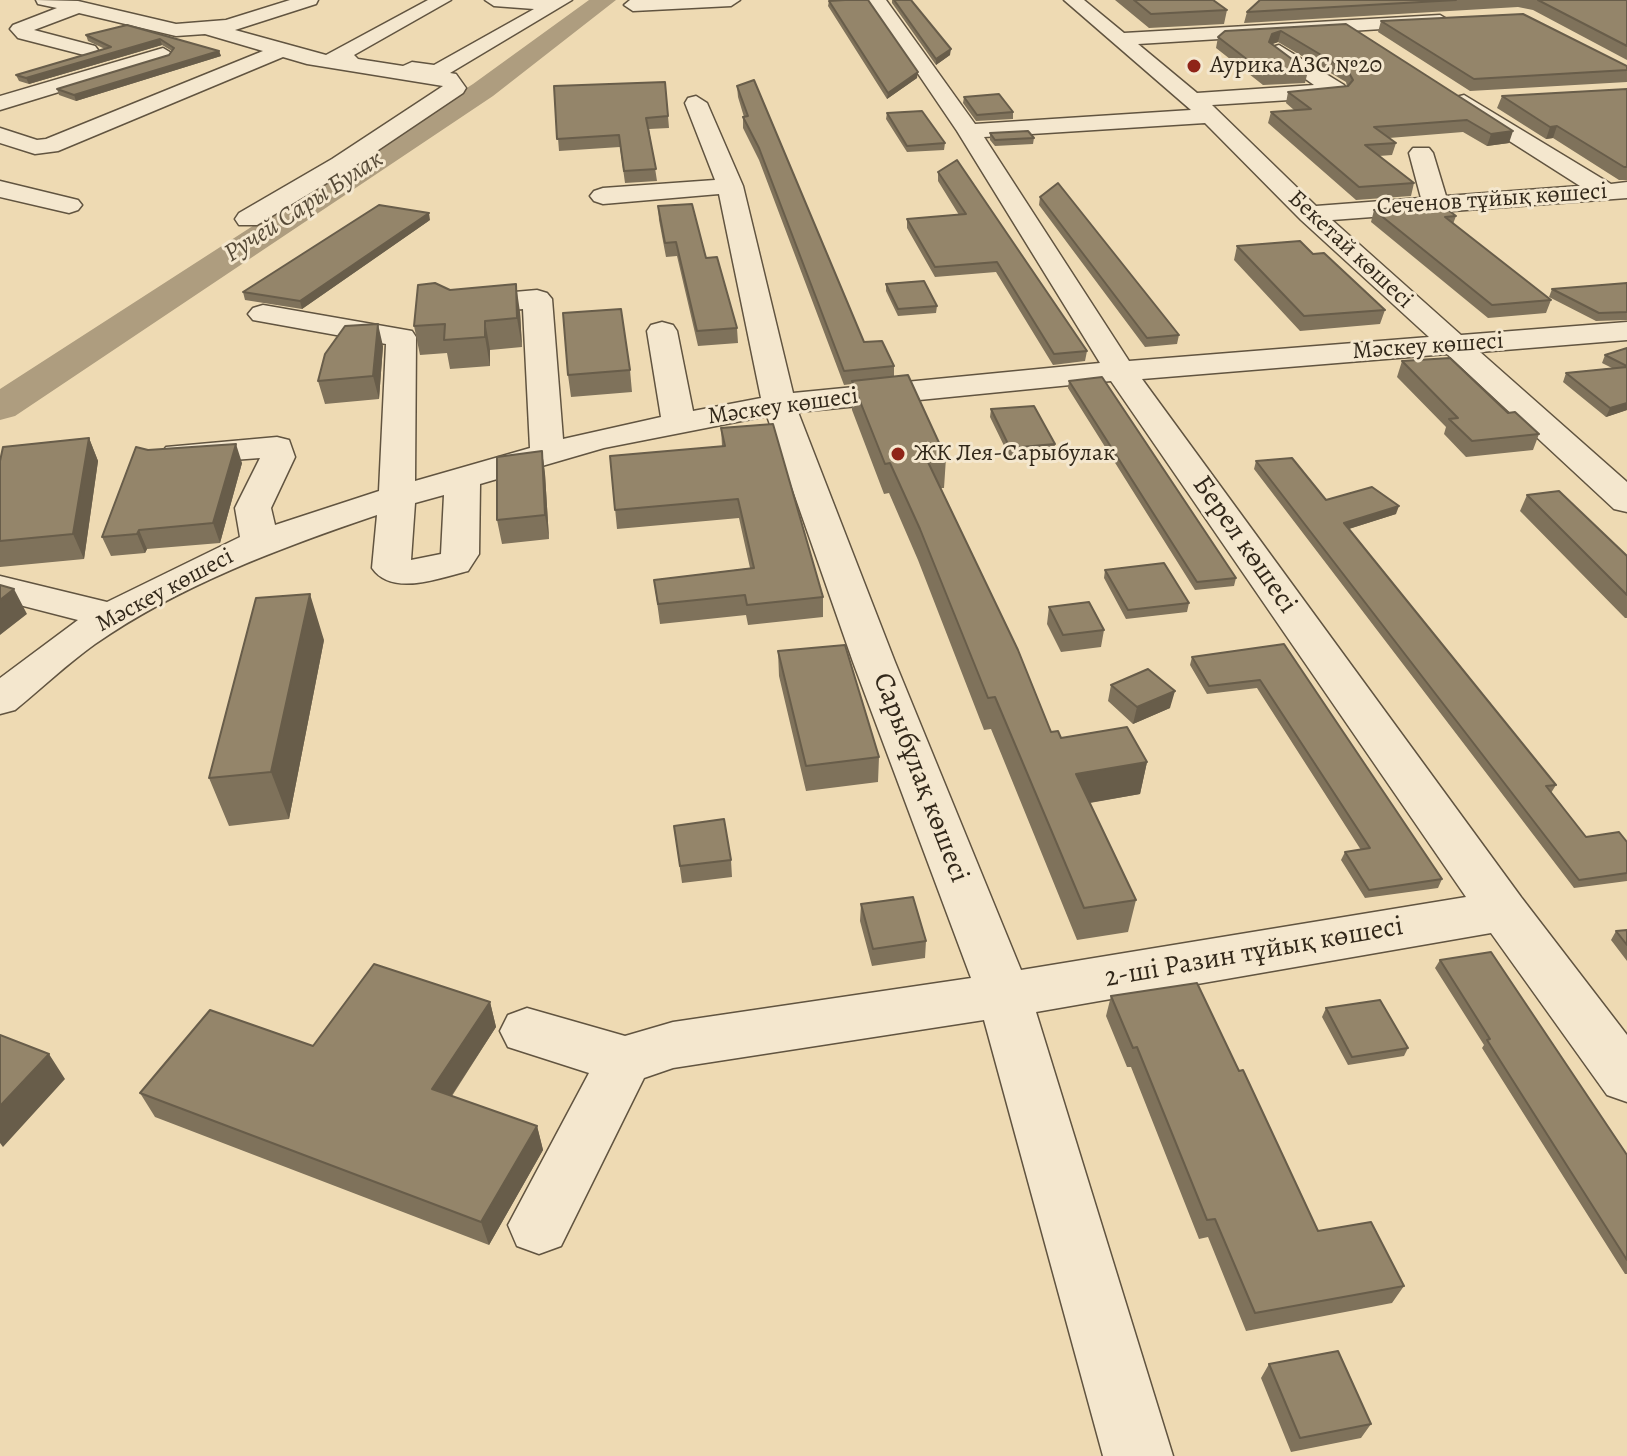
<!DOCTYPE html>
<meta charset="utf-8">
<style>
body{margin:0}
canvas{display:block;background:#eedab3}
</style>
<canvas width="1627" height="1456"></canvas>
<script>
const ctx = document.querySelector('canvas').getContext('2d');
ctx.lineJoin = 'round';
function paint(path, color) {
  ctx.fillStyle = color;
  ctx.fill(path, 'evenodd');
}
function trace(path, color, width, dash) {
  ctx.strokeStyle = color;
  ctx.lineWidth = width;
  ctx.lineCap = dash ? 'butt' : 'round';
  ctx.setLineDash(dash || []);
  ctx.stroke(path);
}
function write(font, color, halo, rows, align = 'center') {
  ctx.font = font + ' Alegreya,serif';
  ctx.lineWidth = 6;
  ctx.setLineDash([]);
  ctx.textBaseline = 'middle';
  ctx.strokeStyle = halo;
  ctx.fillStyle = color;
  for (const [text, x, y, turn = 0] of rows) {
    ctx.save();
    ctx.translate(x, y);
    ctx.rotate((+turn || 0) * Math.PI / 180);
    ctx.textAlign = isNaN(turn) ? turn : align;
    if (halo) ctx.strokeText(text, 0, 0);
    ctx.fillText(text, 0, 0);
    ctx.restore();
  }
}
paint(new Path2D(`
 M589 0H616L493 96 15 416 0 420V389L473 84Z`), '#ae9d7f');
const minor = new Path2D(`
 M36 0 78 1 176 24 226 20 290 0H318L316 4 235 30 326 55 428 0H451L354 55 358 59 403 66 412 62 434 65 534 9 494 6 485 0H572L450 73 456 74 466 88 463 93 350 169 257 225H239L235 219 239 213 332 159 443 86 307 64 283 57 58 151 35 154 0 143V128L37 140 46 139 263 51 205 34 176 36 79 13 34 30 95 46 98 50 88 56 18 38 10 29 13 25 57 8 38 4Z
 M740 0 731 6 633 11 624 5 630 0Z
 M868 0H886L975 124 1191 110 1064 0H1084L1124 33 1440 15 1450 21 1447 25 1138 44 1197 93 1314 85 1272 55 1269 51 1272 47 1279 45 1344 85 1347 90 1344 95 1336 97 1212 105 1316 206 1421 198 1409 153 1413 148H1429L1433 153 1446 196 1580 186 1456 107 1453 102 1456 97 1464 95 1611 184 1627 182V198L1332 220 1461 335 1627 322V340L1480 352 1627 482V512L1614 509 1447 354 1142 379 1521 897 1627 1035V1102L1607 1095 1491 933 1036 1012 1173 1456H1103L984 1020 673 1068 644 1078 561 1246 539 1254 517 1246 508 1225 589 1073 508 1047 500 1031 508 1015 527 1008 625 1036 673 1022 971 978 853 662 767 416 604 448 480 484 479 554 468 571C439 578 392 597 372 568L377 515C280 548 180 585 95 644 67 664 42 688 15 710L0 714V678L78 620 0 600V576L107 602 240 537 235 508 260 458 178 464 166 461 161 454 166 447 277 437 289 440 295 457 271 508 275 525 379 491 386 344 253 320 248 314 253 308 263 305 412 331 416 337 415 481 530 448 523 309 457 315 447 312 442 306 447 300 457 297 537 290 547 293 552 299 563 439 661 417 647 331 651 325 662 322 673 325 677 331 693 411 761 398 719 194 603 204 594 201 590 196 594 191 603 188 715 180 685 103 688 98 696 96 707 103 743 186 793 393 1100 363 957 131ZM1205 123 1301 220 1429 337 1129 361 984 137ZM1111 381 1466 897 1021 970 895 662 798 412ZM444 495 441 554 411 560 415 503Z
 M163 48 173 54 170 58 0 110V96Z
 M0 181 78 200 82 205 78 210 69 213 0 197Z`);
trace(minor, '#615440', 3);
paint(minor, '#f4e7ce');
paint(new Path2D(`
 M892 0H911L950 55 936 65 892 3Z
 M1115 0H1213L1227 10 1224 24 1149 28Z
 M1260 0H1627V60L1533 10 1518 7 1244 23 1247 12Z
 M829 1 917 78 887 99 828 6Z
 M1381 21 1627 66V82L1470 91 1378 32Z
 M1346 24 1509 143 1487 146 1463 132 1389 138 1396 143 1392 155 1379 156 1414 183 1411 196 1356 200 1268 123 1271 112 1294 110 1286 103 1288 92 1347 86 1346 82 1278 42 1272 44 1308 71 1305 83 1263 85 1216 48 1218 37Z
 M127 25 219 51 221 56 76 101 59 95 57 89 169 55 172 51 162 45 29 84 19 81 16 75 105 49 88 41 86 35Z
 M554 86 668 116 669 128 649 129 657 181 625 183 620 147 559 151Z
 M737 86 864 342 894 366V377L946 458 944 488H941L1051 732 1061 738 1147 762 1140 794 1090 803 1136 900 1128 932 1077 940 991 729 984 730 918 560 889 493 884 494 852 410V384L844 385 759 160 743 128V117H744L738 97Z
 M1627 89V180H1619L1553 138 1546 139 1497 108 1502 96Z
 M964 97 1013 112V119L976 121 963 103Z
 M887 113 945 143 944 150 907 152 886 119Z
 M990 133 1034 138 1033 144 995 146 990 140Z
 M938 172 1087 351 1085 361 1053 365 996 272 935 277 907 228V219L959 215 938 181Z
 M1040 197 1179 335 1177 344 1145 347 1039 205Z
 M658 206 706 258 737 328 738 343 698 346 677 256 666 257 659 220Z
 M1374 210 1456 216 1453 224 1551 300 1546 313 1488 318 1371 222Z
 M430 220 302 309 245 300 243 292Z
 M1237 246 1313 254 1385 310 1380 324 1300 331 1234 260Z
 M1627 283V320L1596 321 1549 297 1552 289Z
 M886 284 937 306 936 313 898 316 886 291Z
 M450 290 520 312 522 347 490 350V366L450 369 447 353 420 355 414 326Z
 M383 346 379 399 325 404 318 381Z
 M1627 348V410L1606 417 1563 382 1566 373 1612 368 1602 363 1605 355Z
 M1402 361 1508 413 1539 434 1533 450 1466 457 1444 434 1446 427 1397 377Z
 M630 370 632 392 571 397 568 375Z
 M1069 381 1236 578 1234 586 1195 590 1068 388Z
 M991 409 1055 444 1054 452 1009 456 990 417Z
 M721 428 823 597V617L748 625 746 615 660 624 654 580 750 568 739 518 617 529 610 456 722 446Z
 M89 438 98 461 84 559 0 567V461Z
 M148 450 242 463 220 543 147 549 145 553 111 556 102 537Z
 M542 451 545 474 549 539 502 544 497 520Z
 M1256 461 1326 500 1396 514 1349 529 1556 785 1551 793 1586 837 1627 842V881L1574 888 1254 469Z
 M1527 495 1627 556V618H1625L1520 511Z
 M1105 570 1189 603 1187 612 1126 619 1104 578Z
 M1049 607 1104 630 1101 647 1061 652 1047 624Z
 M324 640 289 819 229 826 209 778Z
 M1284 644 1442 879 1438 888 1365 898 1341 860 1345 852 1361 850 1257 688 1207 694 1190 665 1192 657Z
 M778 651 879 757 878 782 806 791 779 676Z
 M1111 685 1170 708 1133 724 1108 701Z
 M674 826 731 860 732 877 682 883Z
 M861 904 926 941 925 958 872 966 860 921Z
 M1627 930V961L1611 940 1616 931Z
 M1440 960 1627 1155V1274H1625L1482 1048 1484 1045 1435 968Z
 M1111 996 1239 1071 1318 1231 1404 1286 1392 1303 1246 1331 1208 1237 1199 1239 1131 1067H1127L1106 1016Z
 M490 1002 496 1027 452 1096 537 1126 543 1150 489 1245 155 1117 140 1093 313 1046Z
 M1326 1008 1408 1048 1404 1056 1348 1065 1322 1017Z
 M1269 1364 1371 1424 1361 1438 1291 1452 1261 1378Z`), '#7f725b');
paint(new Path2D(`
 M1281 31 1278 42 1270 45 1269 42 1272 34Z
 M160 39 162 45 29 84 26 78Z
 M951 49 950 55 936 65V59Z
 M219 51 221 56 76 101 74 95Z
 M918 72 917 78 887 99 888 93Z
 M1557 126 1553 138 1546 139 1550 127Z
 M1513 131 1509 143 1487 146 1491 134Z
 M429 213 430 220 302 309 300 301Z
 M516 284 520 312 522 347 517 318Z
 M485 321 490 350V366L485 337Z
 M378 324 383 346 379 399 373 376Z
 M1627 403V410L1606 417 1610 408Z
 M89 438 98 461 84 559 73 534Z
 M236 444 242 463 220 543 213 523Z
 M542 451 545 474 549 539 545 515Z
 M1399 506 1396 514 1342 531 1344 523Z
 M139 530 147 549 145 553 137 534Z
 M14 589 27 614 0 635V600Z
 M310 594 324 640 289 819 271 772Z
 M1175 691 1170 708 1133 724 1137 707Z
 M1147 762 1140 794 1070 806 1076 774Z
 M490 1002 496 1027 440 1113 432 1089Z
 M49 1054 65 1079 3 1147 0 1143V1106Z
 M537 1126 543 1150 489 1245 481 1222Z`), '#685d4a');
const building = new Path2D(`
 M845 0H868L918 72 888 93 829 1Z
 M894 0H911L951 49 936 59Z
 M1134 0H1213L1227 10 1151 14Z
 M1260 0H1456L1247 12Z
 M1538 0H1627V46Z
 M1523 14 1627 66V70L1474 79 1381 21Z
 M1346 24 1513 131 1491 134 1467 120 1374 127 1396 143 1365 145 1414 183 1359 187 1271 112 1311 109 1288 92 1348 86 1353 80 1348 71 1281 31 1272 34 1269 42 1308 71 1266 74 1218 37 1225 31Z
 M127 25 219 51 74 95 57 89 169 55 174 48 160 39 26 78 16 75 111 47 86 35Z
 M754 80 864 342 882 341 894 366 844 371 759 148 743 117 748 116 737 86Z
 M665 82 668 116 646 118 656 169 624 171 619 135 557 139 554 86Z
 M1627 89V167H1624L1557 126 1550 127 1502 96Z
 M999 94 1013 112 977 115 964 97Z
 M922 111 945 143 907 146 887 113Z
 M1028 131 1034 138 995 140 990 133Z
 M957 160 1087 351 1054 354 997 262 935 267 907 219 966 214 938 172Z
 M1058 183 1179 335 1147 338 1040 197Z
 M1439 203 1456 216 1445 217 1551 300 1492 305 1374 210Z
 M692 204 706 258 717 257 737 328 697 331 676 242 665 243 658 206Z
 M379 205 429 213 300 301 243 292Z
 M1300 241 1313 254 1324 253 1385 310 1304 316 1237 246Z
 M924 281 937 306 898 309 886 284Z
 M435 283 450 290 516 284 517 318 485 321V337L444 340 445 324 414 326 418 285Z
 M1627 283V312L1599 313 1552 289Z
 M621 309 630 370 568 375 563 313Z
 M378 324 373 376 318 381 325 354 345 326Z
 M1627 348V366L1605 355Z
 M1450 358 1508 413 1515 412 1539 434 1472 441 1449 419 1458 418 1402 361Z
 M1627 367V403L1610 408 1566 373Z
 M908 375 946 458 927 460 1018 650 1051 732 1058 731 1061 738 1127 727 1147 762 1076 774 1136 900 1084 908 995 697 988 698 920 529 890 463 885 464 852 381Z
 M1102 377 1236 578 1197 582 1069 381Z
 M1034 406 1055 444 1010 448 991 409Z
 M773 424 823 597 747 605 745 595 658 604 654 580 754 568 738 499 615 510 610 456 725 446 721 428Z
 M89 438 73 534 0 541V461L3 447Z
 M236 444 213 523 139 530 137 534 102 537 136 447 148 450Z
 M542 451 545 515 497 520V457Z
 M1292 458 1326 500 1372 487 1399 506 1344 523 1556 785 1546 786 1586 837 1619 832 1627 842V873L1579 880 1256 461Z
 M1559 491 1627 556V595L1527 495Z
 M1164 563 1189 603 1128 610 1105 570Z
 M0 585 14 589 0 600Z
 M310 594 271 772 209 778 256 598Z
 M1089 602 1104 630 1063 635 1049 607Z
 M1284 644 1442 879 1369 890 1345 852 1370 848 1260 680 1209 686 1192 657Z
 M845 645 879 757 806 766 778 651Z
 M1148 669 1175 691 1137 707 1111 685Z
 M724 819 731 860 680 866 674 826Z
 M913 897 926 941 873 949 861 904Z
 M1627 930V945L1616 931Z
 M1491 952 1627 1155V1260L1487 1040 1490 1039 1440 960Z
 M374 964 490 1002 432 1089 537 1126 481 1222 140 1093 210 1010 313 1046Z
 M1197 983 1239 1071 1243 1070 1318 1231 1371 1222 1404 1286 1255 1313 1215 1219 1207 1220 1137 1047 1133 1048 1111 996Z
 M1380 1000 1408 1048 1352 1057 1326 1008Z
 M0 1035 49 1054 0 1106Z
 M1338 1351 1371 1424 1300 1438 1269 1364Z`);
paint(building, '#94856a');
trace(building, '#685d4a', 2);
for (const [x, y, r, color] of [
 [1194,66,8,"#8f2418"],
 [898,454,8,"#8f2418"]
]) {
  const dot = new Path2D();
  dot.arc(x, y, r, 0, 2 * Math.PI);
  ctx.fillStyle = color;
  ctx.fill(dot);
  trace(dot, '#f4e7ce', 3);
}
write('24px', '#32281a', '#f4e7ce', [
 ["Аурика АЗС №20",1210,66],
 ["ЖК Лея-Сарыбулак",914,454]
], 'left');
write('24px', '#32281a', '#f4e7ce', [
 ["Сеченов тұйық көшесі",1492,200,-4],
 ["Бекетай көшесі",1350,250,43],
 ["Мәскеу көшесі",1428,347,-4],
 ["Мәскеу көшесі",783,407,-8],
 ["Мәскеу көшесі",165,591,-28]
]);
write('italic 26px', '#574b38', '#f4e7ce', [
 ["Ручей Сары Булак",304,207,-33]
]);
write('28px', '#32281a', '#f4e7ce', [
 ["Берел көшесі",1244,545,55],
 ["Сарыбұлақ көшесі",920,778,69],
 ["2-ші Разин тұйық көшесі",1254,953,-10]
]);
</script>
